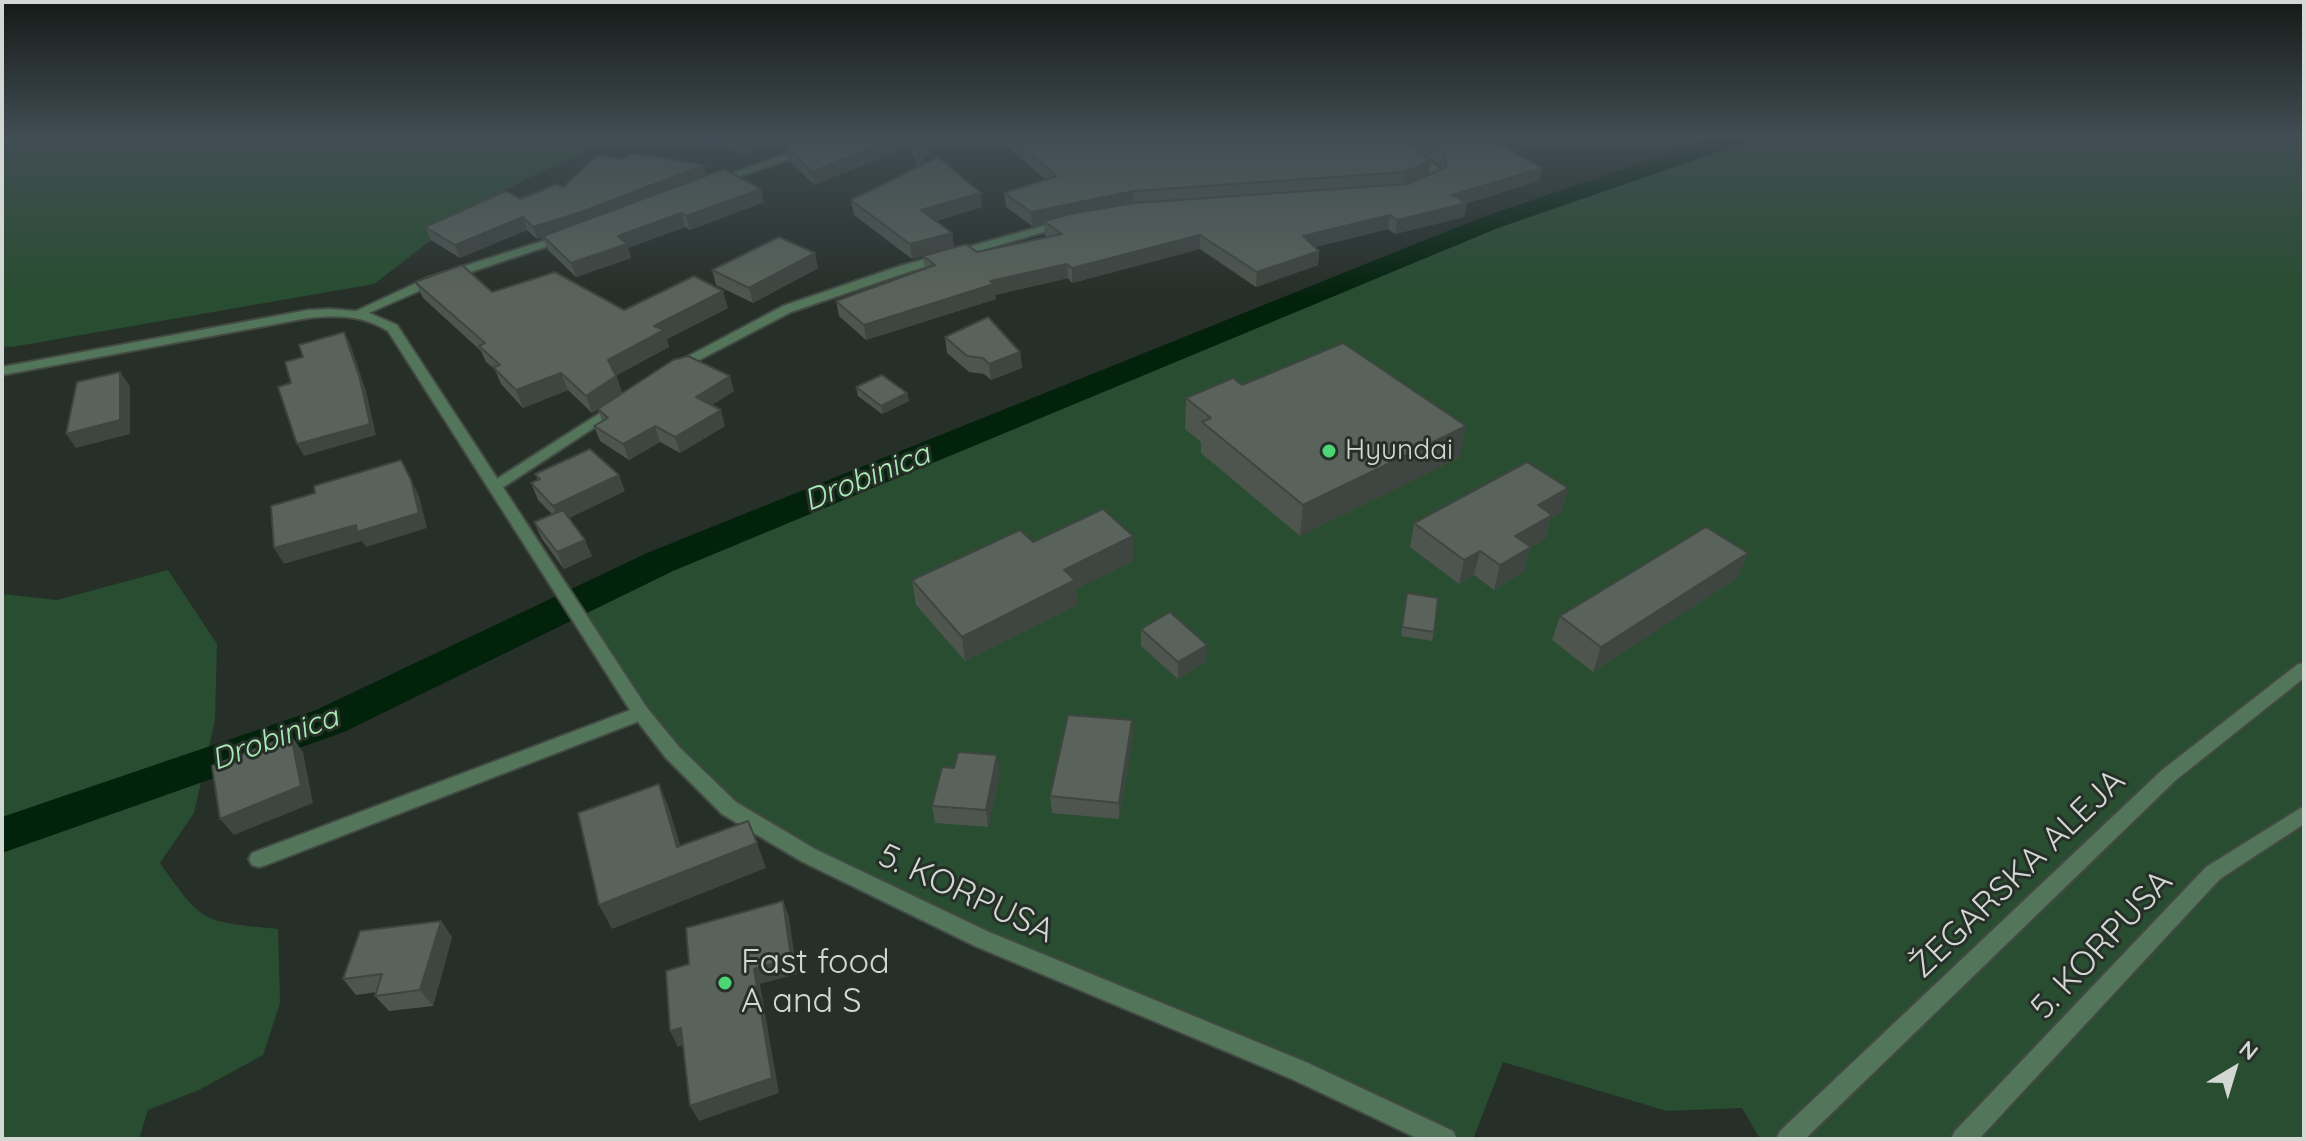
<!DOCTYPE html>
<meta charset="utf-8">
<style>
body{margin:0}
#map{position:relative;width:2306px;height:1141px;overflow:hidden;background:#272f29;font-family:Quicksand,sans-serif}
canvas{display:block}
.frame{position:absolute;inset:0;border:4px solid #d3d8d4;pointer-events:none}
.north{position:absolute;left:2194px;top:1029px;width:80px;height:80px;-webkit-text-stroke:6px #272f29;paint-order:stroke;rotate:38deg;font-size:22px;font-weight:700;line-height:32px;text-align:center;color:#d3d8d4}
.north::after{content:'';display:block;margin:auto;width:28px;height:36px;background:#d3d8d4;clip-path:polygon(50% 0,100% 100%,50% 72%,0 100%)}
</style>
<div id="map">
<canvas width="2306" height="1141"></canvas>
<div class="frame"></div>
<div class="north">N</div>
</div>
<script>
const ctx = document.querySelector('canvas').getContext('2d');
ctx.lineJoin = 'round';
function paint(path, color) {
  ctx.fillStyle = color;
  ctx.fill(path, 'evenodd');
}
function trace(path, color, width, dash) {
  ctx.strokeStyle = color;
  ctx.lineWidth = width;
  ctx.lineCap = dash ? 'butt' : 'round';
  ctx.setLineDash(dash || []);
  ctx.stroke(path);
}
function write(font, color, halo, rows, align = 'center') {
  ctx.font = font + ' Quicksand,sans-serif';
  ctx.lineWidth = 6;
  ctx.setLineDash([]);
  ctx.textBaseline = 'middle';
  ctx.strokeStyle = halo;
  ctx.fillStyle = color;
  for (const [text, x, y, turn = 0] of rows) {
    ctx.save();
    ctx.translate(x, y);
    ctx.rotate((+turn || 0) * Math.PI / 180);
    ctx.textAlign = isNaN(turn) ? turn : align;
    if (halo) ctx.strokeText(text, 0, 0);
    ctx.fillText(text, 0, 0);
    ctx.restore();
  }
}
paint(new Path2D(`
 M2 137H614L482 201 374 284 12 347 2 346Z
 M1739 137H2304V1139H1760L1742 1108 1667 1111 1503 1062 1473 1139H1445L1104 992 729 808 673 753 576 617 557 614 660 562 1489 223Z
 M168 570 217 644 215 720 194 813 160 863C204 926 203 921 278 929L280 1003 263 1055 199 1090 148 1110 139 1139H2V594L57 600Z`), '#284d30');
paint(new Path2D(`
 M1717 137H1750L1747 142 1498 228 673 571 344 732 2 853V817L316 710 647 553 1480 218Z`), '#03220c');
const pedestrian = new Path2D(`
 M2304 663V678L2176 780 1805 1139H1776L1780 1131 2162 770 2298 664Z`);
const minor = new Path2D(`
 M1383 137H1394L1441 170V181L1429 188H1421V184L1432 178V173Z
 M805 147 810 150 809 152 718 184 709 182Z
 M1064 220 1070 223 1068 225 908 272 791 312 680 370 675 371 668 367 783 306 900 266Z
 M565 234 571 237 569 239 435 284 364 315 360 316 354 312 427 278Z
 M619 401 624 402 626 405 624 408 502 488H492L490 485 492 482Z
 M641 706 647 708 650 713 647 718 266 865 259 867 252 865 249 859 252 853Z`);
const tertiary = new Path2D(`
 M331 309 367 312 397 325 647 708 680 748 736 802 815 849 989 932 1308 1063 1453 1131 1457 1139H1419L1292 1079 975 946 801 861 722 814 666 758 635 718 388 331C362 315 338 315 308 318L2 375V367L308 310Z
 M2304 806V824L2220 879 1979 1139H1951L1955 1131 2206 867Z`);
trace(pedestrian, '#434a44', 4);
trace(minor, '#434a44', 4);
trace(tertiary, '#434a44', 4);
paint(pedestrian, '#53755a');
paint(minor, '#53755a');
paint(tertiary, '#53755a');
paint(new Path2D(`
 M699 137H942L918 166 909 146 814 185 788 159 786 148 778 150 769 141 745 155Z
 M1003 137H1398L1429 175 1443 169V168L1399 137H1501L1491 140 1542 168 1539 181 1467 203 1464 217 1395 234 1388 229 1315 247 1319 251 1318 265 1256 287 1200 249 1072 283 1068 278 995 295 996 299 866 340 839 316 836 301 925 269 923 256 912 259 854 215 851 200 982 207 936 221 952 233 954 247 977 252 1048 237 1045 236 1044 224 1032 226 1006 207 1004 193 1046 180 1004 143Z
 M707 176 764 202 690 230 685 227 628 248 631 258 576 277 548 250 543 238 537 239 527 230 460 258 431 240 425 227 563 187Z
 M818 268 753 303 716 285 712 270Z
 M415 282 624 310 728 308 667 339 669 347 616 375 622 393 734 391 712 405 725 426 680 453 660 442 629 460 600 441 594 426 602 421 598 409 592 413 568 390 523 408 501 384 495 370 486 362 481 351 423 298Z
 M945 337 1020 352 1022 368 991 380 984 374 969 372 947 353Z
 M1242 385 1460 457 1300 536 1201 453V442L1185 429 1186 398Z
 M856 387 907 393 909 401 882 414 858 396Z
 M535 474 625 491 569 518 592 556 564 569 542 539 534 522 553 515 538 500 531 483 538 480Z
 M1568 488 1561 513 1550 519 1545 539 1530 547 1524 571 1494 590 1474 575 1459 584 1410 547 1414 523Z
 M1133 536V561L1076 589 1077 605 965 661 916 605 912 580 1033 542Z
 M1748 553 1737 578 1593 672 1552 640 1560 616Z
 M1405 601 1434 632 1432 641 1401 636Z
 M1141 629 1206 662 1178 679 1141 646Z
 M1132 720 1133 737 1119 819 1052 813 1050 796Z
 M1000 772 988 827 935 823 932 806Z
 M441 921 452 937 433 1006 389 1011 375 996 377 992 356 995 343 979Z`), '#4d554e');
paint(new Path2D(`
 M752 137H768L769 141 745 155 742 142Z
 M776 137H838L778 150Z
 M898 137H908L909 146 814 185 812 172Z
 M930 137H942L918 166 916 153Z
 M1431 161 1429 175 1403 186 1405 172Z
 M704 165 707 177 588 223 537 239 533 227Z
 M1542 168 1539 181 1467 203 1464 217 1395 234 1397 220 1452 195Z
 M761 189 764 202 690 230 686 216Z
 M1134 191V205L1044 221V224L1032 226 1031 212Z
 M981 193 982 207 923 224 921 210Z
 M681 213 685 227 628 248 631 258 576 277 571 263 618 236Z
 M1390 215 1388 229 1302 250 1303 236Z
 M523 217 527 230 460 258 455 245Z
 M952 233 954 248 912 259 910 244Z
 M1200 235V249L1072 283V268Z
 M1319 251 1318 265 1256 287 1257 272Z
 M815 253 818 268 753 303 749 288Z
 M1067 264 1068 278 995 295 996 299 866 340 864 325 990 281Z
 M723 291 728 308 667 339 669 347 614 377 608 360 654 326Z
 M344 332 350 343 366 391 376 435 304 456 297 444Z
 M1020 352 1022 368 991 380 989 364Z
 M120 372 130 386V434L76 448 66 434Z
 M561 373 568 390 523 408 516 390Z
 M616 376 622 393 592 413 586 396Z
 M730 376 734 391 700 412 696 397Z
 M907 393 909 401 882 414 881 406Z
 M721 410 725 426 680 453 675 437Z
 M655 426 660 442 629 460 623 444Z
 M1466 426 1460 457 1300 536 1303 505Z
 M619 475 625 491 560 522 553 506Z
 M411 480 419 496 427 528 366 547 362 541 284 564 274 548 356 525Z
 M1568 488 1561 513 1550 519 1545 539 1530 547 1524 571 1494 590 1500 565 1515 536 1538 505Z
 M1133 536V561L1076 589 1077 605 965 661 962 637 1064 570Z
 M585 540 592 556 564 569 557 552Z
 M1480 551 1474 575 1459 584 1464 560Z
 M1748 553 1737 578 1593 672 1601 647Z
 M1207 645 1206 662 1178 679V662Z
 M1132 720 1133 737 1119 819V803Z
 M291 735 303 752 313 803 234 835 220 819Z
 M997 755 1000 772 988 827 986 810Z
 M659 784 669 808 688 870 757 843 766 868 612 929 599 905 677 847Z
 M783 901 789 917 797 974 760 984 779 1093 699 1121 690 1106 754 969Z
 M441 921 452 937 433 1006 420 990Z
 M681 1028 689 1043 678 1047 670 1031Z`), '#3f4540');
const building = new Path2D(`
 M728 137H752L742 142Z
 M828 137H898L812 172 785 146Z
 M909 137H930L916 153Z
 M1011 137H1398L1431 161 1405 172 1134 191 1031 212 1004 193 1057 176Z
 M1420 137H1486L1542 168 1452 195 1467 203 1397 220 1390 215 1303 236 1319 251 1257 272 1200 235 1072 268 1067 264 990 281 994 284 864 325 836 301 935 265 923 256 966 244 977 252 1062 234 1044 221 1074 213 1134 203 1408 184 1446 167 1445 154Z
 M632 153 704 165 584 211 533 227 523 217 455 245 425 227 506 191 520 199 557 184 563 187 597 155 623 159Z
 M938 157 981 193 921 210 952 233 910 244 851 200Z
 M724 169 761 189 686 216 681 213 618 236 627 244 571 263 543 236Z
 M779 237 815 253 749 288 712 270Z
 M462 265 492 292 555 272 624 310 694 276 723 291 654 326 664 330 608 360 616 376 586 396 561 373 516 390 493 367 500 365 479 346 485 343 415 282Z
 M988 317 1020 352 989 364 983 358 967 356 945 337Z
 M344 332 360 379 370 424 297 444 278 387 291 383 285 362 303 357 299 345Z
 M1343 343 1466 426 1303 505 1202 422 1211 418 1186 398 1233 378 1242 385Z
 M688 356 730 376 696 397 721 410 675 437 655 426 623 444 594 426 608 418 598 409 673 360Z
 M120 372V420L66 434 77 382Z
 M882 375 907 393 881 406 856 387Z
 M590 449 619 475 553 506 531 483 540 479 535 474Z
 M401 460 411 480 419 513 357 532 356 525 274 548 271 506 315 493 314 486Z
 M1527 462 1568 488 1538 505 1552 515 1515 536 1531 547 1500 565 1480 551 1464 560 1414 523Z
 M1103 509 1133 536 1064 570 1075 580 962 637 912 580 1020 530 1033 542Z
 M563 510 585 540 557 552 534 522Z
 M1706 527 1748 553 1601 647 1560 616Z
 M1407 593 1438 598 1434 632 1402 627Z
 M1170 612 1207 645 1178 662 1141 629Z
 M1068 715 1132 720 1119 803 1050 796Z
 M291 735 301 786 220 819 212 766Z
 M958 752 997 755 986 810 932 806 942 767 954 768Z
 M659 784 677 847 748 821 757 843 599 905 578 813Z
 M783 901 791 958 754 969 772 1078 690 1106 681 1028 670 1031 666 971 689 964 686 928Z
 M441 921 420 990 375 996 382 974 343 979 360 931Z`);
paint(building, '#5a635b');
trace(building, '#3f4540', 2);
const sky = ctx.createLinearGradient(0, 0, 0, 297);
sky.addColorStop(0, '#151a17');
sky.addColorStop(0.46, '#414d54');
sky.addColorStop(1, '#414d5400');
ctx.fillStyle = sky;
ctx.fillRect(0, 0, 2306, 297);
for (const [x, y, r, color] of [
 [1329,451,8,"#4cd676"],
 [725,983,8,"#4cd676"]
]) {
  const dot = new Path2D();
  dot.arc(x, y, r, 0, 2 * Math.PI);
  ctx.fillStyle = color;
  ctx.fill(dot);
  trace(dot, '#272f29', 3);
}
write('28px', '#d3d8d4', '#272f29', [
 ["Hyundai",1345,451]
], 'left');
write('italic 30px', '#a8ebb5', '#272f29', [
 ["Drobinica",867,478,-22],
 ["Drobinica",275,739,-20]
]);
write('34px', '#d3d8d4', '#272f29', [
 ["ŽEGARSKA ALEJA",2018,874,-44],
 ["5. KORPUSA",966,894,25],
 ["5. KORPUSA",2102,945,-47]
]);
write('34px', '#d3d8d4', '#272f29', [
 ["Fast food",741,963],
 ["A and S",741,1002]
], 'left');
</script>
